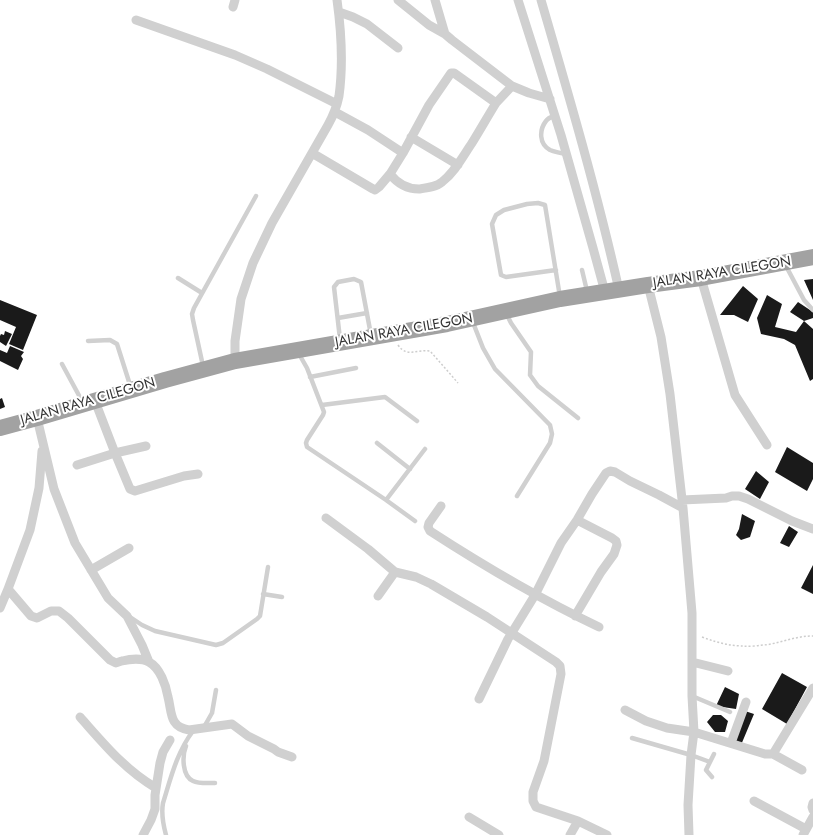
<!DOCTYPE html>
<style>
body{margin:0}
canvas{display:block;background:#fff}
</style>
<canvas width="813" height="835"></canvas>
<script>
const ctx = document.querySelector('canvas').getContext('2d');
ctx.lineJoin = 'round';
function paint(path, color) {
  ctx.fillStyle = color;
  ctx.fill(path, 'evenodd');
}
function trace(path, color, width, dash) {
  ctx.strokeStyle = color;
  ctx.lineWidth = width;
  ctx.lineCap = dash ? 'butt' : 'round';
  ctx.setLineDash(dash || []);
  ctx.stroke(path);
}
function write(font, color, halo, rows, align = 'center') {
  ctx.font = font + ' Jost,sans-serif';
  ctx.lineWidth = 4;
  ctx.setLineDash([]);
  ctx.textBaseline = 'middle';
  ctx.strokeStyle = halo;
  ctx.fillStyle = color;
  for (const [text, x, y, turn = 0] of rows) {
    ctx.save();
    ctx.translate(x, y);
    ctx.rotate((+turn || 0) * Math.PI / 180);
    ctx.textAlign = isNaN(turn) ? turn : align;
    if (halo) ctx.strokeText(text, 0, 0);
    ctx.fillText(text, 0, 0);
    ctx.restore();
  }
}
paint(new Path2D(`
 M813 279V300L804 280Z
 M743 286 758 299 748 322 734 315H720Z
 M767 295 782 304 775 327 796 332 804 321 813 329V379L810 381 795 345 784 339 761 334 757 318Z
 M0 300 37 315 23 350 9 344 16 327 0 320Z
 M798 302 813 312V318L804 321 790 312Z
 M5 331 12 334 6 346 0 342V336L1 334 4 335Z
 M10 346 24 352 21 356 23 359 18 370 0 361V350L7 353Z
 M2 398 5 407 0 409V399Z
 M787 447 813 463V479L807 491 775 472Z
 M756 471 769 482 760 499 745 489Z
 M742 514 755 521 750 537 741 540 736 535 739 529Z
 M789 526 798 532 789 547 780 543Z
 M813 565V594L801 588Z
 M782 673 807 687 787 724 762 709Z
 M725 687 739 694 736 709 716 706Z
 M745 711 754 714 741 745 732 741Z
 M713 715H721L728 721 725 732H715L707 722Z`), '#1a1a1a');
trace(new Path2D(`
 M398 345C407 358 417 349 430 351L458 383
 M702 637C721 644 734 647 756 646 761 645 766 645 771 644 785 641 798 636 813 636`), '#cdcdcd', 1.5, [2, 2]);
trace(new Path2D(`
 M554 116C551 117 548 118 546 121 539 130 539 144 550 150 555 152 560 153 566 154
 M786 266 804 300 813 310
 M556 270 506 277 501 275 492 224 496 215 504 210 527 204 538 203 545 205 560 297
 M582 270 587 291
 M178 278 202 293
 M506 313 511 323 531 352 530 375 538 386 578 418
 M338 318 367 313
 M472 320 483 348 495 369 550 425 552 434 550 443 517 496
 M340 339 334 287 338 282 354 279 361 282 371 335
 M88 341 110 340 117 344 131 388
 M299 354 307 368 324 412 323 415 307 440 306 443 307 447 386 500 415 521
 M62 364 82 401
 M203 366 193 320 192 314 194 308 256 196
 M310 377 356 368
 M322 405 385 397 417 421
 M377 443 410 469
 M386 500 425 449
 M263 594 282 597
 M130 617 142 625 155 631 216 645 223 643 257 619 260 616 268 567
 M692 696 730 712
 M204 727 212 713 216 690
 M632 738 691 755 710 762
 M186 746C182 756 182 776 193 781 199 784 208 783 215 783
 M712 777 706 770 714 754
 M166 835C163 824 161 814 163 803 171 777 177 752 193 731`), '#d0d0d0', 4.5);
trace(new Path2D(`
 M398 0 429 25 445 34
 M435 0 445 34 452 40 512 86 529 93 550 99
 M518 0 561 135 593 248 605 292
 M541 0C569 96 597 192 619 290
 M233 7 235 0
 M339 12 353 17 367 24 398 48
 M136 20 235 55 267 69 337 104
 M335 112 368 130 403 153
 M411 137 458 165
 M312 153 373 189 375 190 379 187 390 174 403 153 429 105 451 73H454L496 103 512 86
 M390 174C397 183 407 189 419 189 427 188 436 187 442 182 455 172 463 156 472 143 480 130 488 116 496 103
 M701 278 735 395 767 445
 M648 285 661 337 670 394 683 508 692 613V696L694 732 691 755 688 805 689 835
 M235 361V341L241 299 253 263 272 223 328 125C333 116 337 106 339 96 343 67 341 29 337 0
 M95 401 115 453 130 489 135 491 184 476 198 474
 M37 418 54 489 75 543 108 598 127 616 142 645 149 662
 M77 465 115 453 146 446
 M682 500 726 498 732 496H739L748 499 792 521 813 529
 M441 506 429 523 428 527 430 531C484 566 540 599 599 627
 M326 518 368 549 395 572 416 577 431 584 487 617 556 662 560 666 561 674 544 761 533 792V801L536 807 578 821 607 835
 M91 570 129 548
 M8 589 31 616 37 618 51 611H59L68 618 110 660C112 661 114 662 116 663 117 663 120 661 122 661 130 659 142 658 149 662 160 668 166 685 168 697 172 712 169 727 189 730L232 724 248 736 274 749 278 752 292 757
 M378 596 395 572
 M0 608 8 589 30 530 39 488 42 451
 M575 616 601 572 614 554 617 545 616 541 612 538 577 520
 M692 662 728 671
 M479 699 508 639 535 595 561 543 577 520 592 494 606 473 610 471 615 472 630 481 659 495 683 508
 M625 710 646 721 667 728 694 732 765 754H773L813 688
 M80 717C104 744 125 770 156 788
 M731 743 746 702
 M773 754 802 770
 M754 801 806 829
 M813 803 812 807 813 810
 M469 817 499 835
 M143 835 151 820 155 809V795L160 763 163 752 170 740
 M570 835 578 821
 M803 835 813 817`), '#d0d0d0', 9);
trace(new Path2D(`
 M0 428 37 418 165 380 235 361 447 324 560 299 648 285 701 278 813 257`), '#a2a2a2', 16);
write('14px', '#333', '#fff', [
 ["JALAN RAYA CILEGON",722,273,-9],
 ["JALAN RAYA CILEGON",404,331,-10],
 ["JALAN RAYA CILEGON",88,402,-16]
]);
</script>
